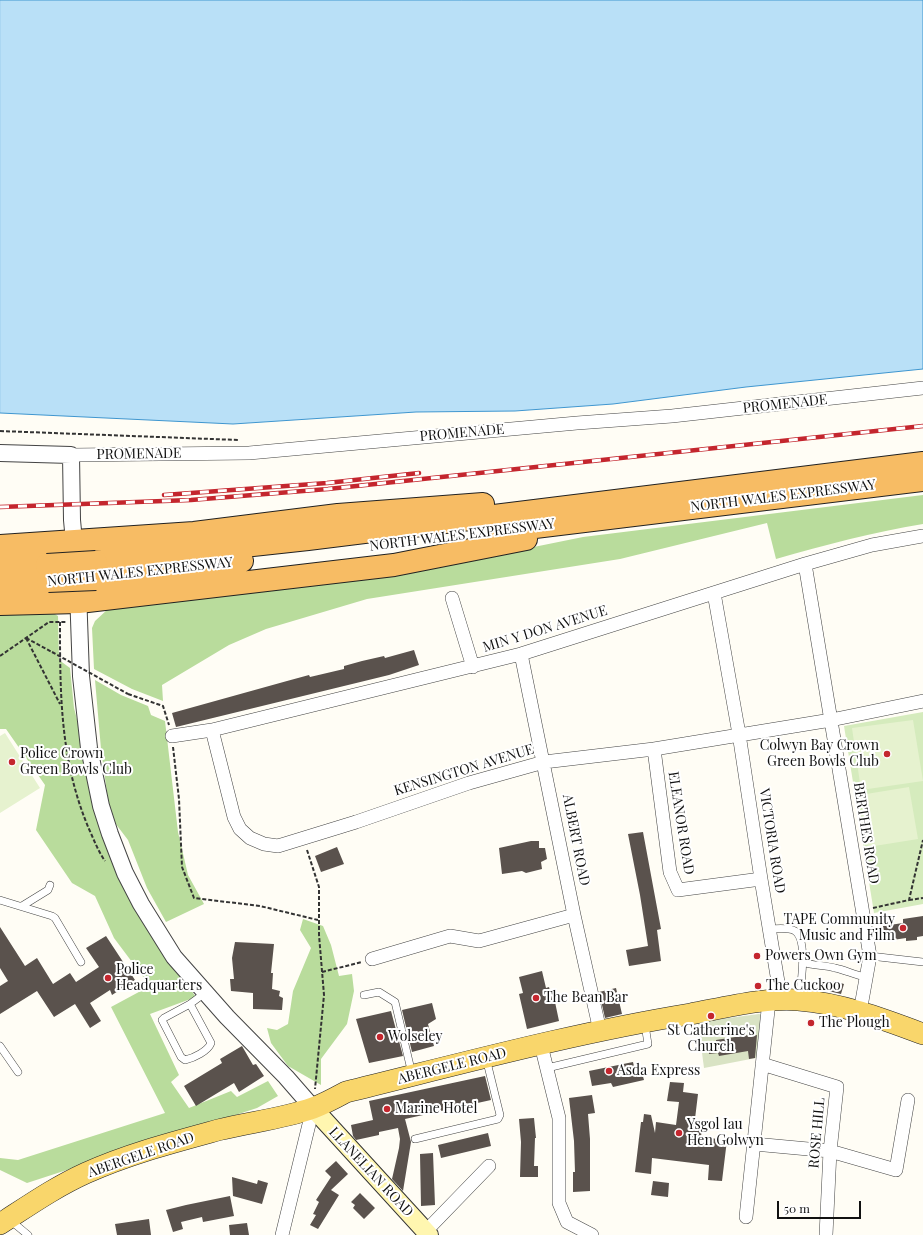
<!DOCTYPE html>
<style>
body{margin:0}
#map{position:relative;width:923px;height:1235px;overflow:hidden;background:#fffdf5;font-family:"Playfair Display",serif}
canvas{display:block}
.scale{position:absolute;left:777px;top:1201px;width:84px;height:18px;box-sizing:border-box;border:2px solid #111;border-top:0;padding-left:5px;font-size:12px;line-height:14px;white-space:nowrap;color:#111;-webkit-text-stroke:3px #fff;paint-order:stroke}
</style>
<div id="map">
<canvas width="923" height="1235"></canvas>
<div class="scale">50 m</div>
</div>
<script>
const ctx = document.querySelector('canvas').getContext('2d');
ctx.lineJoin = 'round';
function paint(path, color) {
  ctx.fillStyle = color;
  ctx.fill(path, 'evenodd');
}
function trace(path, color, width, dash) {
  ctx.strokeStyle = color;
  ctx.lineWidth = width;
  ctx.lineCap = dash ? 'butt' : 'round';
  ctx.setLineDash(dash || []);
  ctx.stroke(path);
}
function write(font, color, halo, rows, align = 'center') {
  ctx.font = font + ' "Playfair Display",serif';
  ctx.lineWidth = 4;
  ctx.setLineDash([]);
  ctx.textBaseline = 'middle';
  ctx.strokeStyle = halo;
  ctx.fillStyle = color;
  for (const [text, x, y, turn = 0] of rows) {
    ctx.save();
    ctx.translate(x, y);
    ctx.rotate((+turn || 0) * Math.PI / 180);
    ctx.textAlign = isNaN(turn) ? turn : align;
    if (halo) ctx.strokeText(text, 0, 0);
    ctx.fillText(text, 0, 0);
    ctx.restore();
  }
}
paint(new Path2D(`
 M923 712V904L874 913 844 726Z`), '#d5ebbd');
paint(new Path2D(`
 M923 495V524C873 532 825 545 776 559L767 523 620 559 367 599 266 629 229 645 162 685 163 701 132 689 94 669 92 628 95 621 108 609 455 563 583 537Z
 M0 610 53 613 58 616 59 660 70 668 74 708 91 773 165 955 196 997 150 1014 179 1075 171 1082 189 1108 231 1091 237 1097 268 1081 278 1096 257 1108 27 1183 0 1170V1158L18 1160 165 1113 111 1007 150 986 114 938 95 896 72 883 36 830 45 785 6 729H0Z
 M95 680 121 695 148 706 151 715 165 721 178 832 188 875 204 904 166 922 147 888 128 840 112 819 108 800 101 749Z
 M303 919 323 926 331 945 339 976 352 974 354 991 347 1024 321 1059V1085L288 1066 271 1043 267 1028 277 1030 288 1024 293 991 311 948 300 930Z`), '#b9dc9c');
paint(new Path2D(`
 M759 1014 762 1015 761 1057 704 1068 698 1022Z`), '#d9e3c4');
paint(new Path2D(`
 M913 720 923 781 861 790 852 728Z
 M5 733 40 788 0 813V736Z
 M909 787 918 839 868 847 860 795Z`), '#e6f2cf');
const water = new Path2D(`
 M0 0H923V369L746 387 613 404 515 411 416 412 233 424 0 413Z`);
paint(water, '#b9e0f7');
trace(water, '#3f96cf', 1);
paint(new Path2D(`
 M414 650 419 665 389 675 176 727 172 713 287 681 309 675 310 677 344 669V666L362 661 384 656 385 658Z
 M643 832 661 929 657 930 661 961 629 966 626 950 648 946 640 895 628 834Z
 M531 841H539V848H545L547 859 541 862 542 869 526 873 522 871 502 874 499 848Z
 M337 847 344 864 321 872 315 856Z
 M923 916V936L917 937V940L906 941V938L886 941 883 926 903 923V919Z
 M0 927 25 966 37 958 53 984 70 973 76 982 99 967 86 948 106 936 135 980 112 995 110 990 90 1003 101 1021 90 1028 75 1004 54 1017 37 991 0 1014V986L8 981 0 968Z
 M235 942 274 944 271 973H273L272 989 280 991 279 996 283 998 282 1010 253 1009V993L231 991 230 979H234L232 958Z
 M542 971 546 988 549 987 553 1003 555 1002 559 1021 527 1029 519 994 523 993 519 977Z
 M822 980 833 983 834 981 844 984 841 994 820 989Z
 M616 988 622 1014 605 1018 599 992Z
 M432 1003 436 1019 428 1024 434 1046 412 1052 402 1010Z
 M391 1011 403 1056 369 1063 356 1019Z
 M748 1035V1037L757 1035 755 1058 749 1059 748 1051 719 1056 718 1053 709 1054 708 1044 716 1042V1040Z
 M242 1046 253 1065 256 1064 264 1076 239 1092 234 1083 196 1106 184 1086 222 1063 220 1059Z
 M633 1062 635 1071 641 1069 644 1080 613 1087 611 1083 592 1086 589 1071Z
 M485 1076 491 1100 405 1119 411 1142 403 1191 392 1179 399 1148 400 1139 398 1128 379 1132V1135L356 1140 353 1136 351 1125 373 1120 369 1101Z
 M670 1082 684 1083 683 1092 698 1094 694 1127 702 1128 701 1137 727 1140 722 1181 708 1180 709 1165 652 1158 651 1174 635 1172 641 1122H643L644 1114 651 1115 655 1133 656 1122 676 1125 679 1102 667 1101Z
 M592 1095 595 1113 588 1114 590 1139V1191L573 1192V1172H575L574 1141 569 1098Z
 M534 1118 536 1138H535L534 1166H538V1177H520L521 1142 519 1119Z
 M488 1133 491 1146 441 1158 438 1145Z
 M433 1153 435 1205 421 1206 420 1154Z
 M336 1161 348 1174 331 1190 339 1195 318 1229 310 1225 316 1215 313 1214 319 1202 316 1200 331 1177 325 1171Z
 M232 1177 257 1184 258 1180 268 1183 262 1204 233 1196Z
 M653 1181 669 1183 668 1197 651 1195Z
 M360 1193 375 1208 364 1219 353 1208 355 1205 351 1202Z
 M230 1196 234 1216 203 1222 202 1217 181 1222 183 1229 173 1232 166 1210 186 1205Z
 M149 1219 151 1235H117L115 1224Z
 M247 1223 249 1235H230L229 1225Z`), '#5a524d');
const service = new Path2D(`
 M0 900 52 916 55 918 81 962
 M22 906 48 890 50 885
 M769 929C777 929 788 927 795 931 808 940 801 985 799 999
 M870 956 923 962
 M803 962C813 966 824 965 835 968 845 970 855 975 866 977
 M364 995 379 992 395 1002 412 1074
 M190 1004 211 1043C208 1051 194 1058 185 1060L181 1057 162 1020 164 1018Z
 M190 1004 205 993
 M0 1046 18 1072
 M547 1068 648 1044 645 1025
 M415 1139 498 1119 500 1115 486 1058
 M10 1220 28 1235`);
const minor = new Path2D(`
 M71 455 249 453 577 423 672 416 923 388
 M805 564 870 956 860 1012
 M714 593 739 734 761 879 781 1000
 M452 598 473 667
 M521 654 574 915 600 1031
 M212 730 234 817 240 829 250 838 264 844 278 846 356 822 469 783 544 762 654 749 831 720 923 701
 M172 736 212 730 521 654 805 564 872 545 923 536
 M654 749 670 872 678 890 761 879
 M372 959 450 936 479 941 574 915
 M541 1045 559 1118V1203L567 1222 592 1235
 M762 1064 837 1087 830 1151 826 1235
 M754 1144 830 1151 896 1170 908 1100
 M746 1217 769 1001
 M426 1231 489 1166
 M282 1235 313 1108`);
const tertiary = new Path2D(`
 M0 453 71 455 72 520 75 552
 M78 591 81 676 89 748 101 806 110 834 125 873 141 904 174 957 227 1017 286 1077 313 1108`);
const secondary = new Path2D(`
 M313 1108 429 1235`);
const primary = new Path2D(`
 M0 1224C28 1206 55 1187 86 1173 128 1154 174 1142 218 1130 250 1122 282 1119 313 1108 324 1104 335 1098 346 1092 460 1064 574 1033 690 1014 723 1008 766 997 798 1000 841 1003 883 1019 923 1034`);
const trunk = new Path2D(`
 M502 531 923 480
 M0 546 194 533 338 515 483 504
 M96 562 308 539 923 463
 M0 566 47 565
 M96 579 242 561
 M0 584 48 581
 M0 604 79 602 394 565 526 539`);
trace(service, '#444', 8);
trace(minor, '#444', 14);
trace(tertiary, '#444', 18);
trace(secondary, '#333', 20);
trace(primary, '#222', 22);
trace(trunk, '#222', 24);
trace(new Path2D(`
 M0 431 238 440
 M60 622C60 694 60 761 89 829 94 840 98 851 105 861
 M26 638 60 704
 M26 638 52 652
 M0 656 49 622H66
 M128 694 163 706 169 725
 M173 747 179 799 182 867 194 898 260 906 318 920
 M307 850 319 887V935L324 995 315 1089
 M909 900 923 898
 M873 908 909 900 923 840
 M322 972 362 962`), '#333', 2, [4, 2]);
trace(service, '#fff', 7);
trace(minor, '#fff', 13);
trace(tertiary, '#fff', 16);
trace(secondary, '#fff6b0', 18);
trace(primary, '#f9d66b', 21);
trace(trunk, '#f7bc64', 22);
const rail = new Path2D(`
 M164 495 327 483 419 473
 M0 507 191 500 328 489 923 426`);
trace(rail, '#c4262e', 4.5);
trace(rail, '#fff', 3, [9]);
const trunkBridge = new Path2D(`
 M47 565 96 562
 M48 581 96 579`);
trace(trunkBridge, '#222', 24, []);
trace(new Path2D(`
 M52 652 128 694`), '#333', 2, [4, 2]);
trace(trunkBridge, '#f7bc64', 22);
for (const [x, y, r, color] of [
 [887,754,4,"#c4262e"],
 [12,762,4,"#c4262e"],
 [903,928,4,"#c4262e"],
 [757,956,4,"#c4262e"],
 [108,978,4,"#c4262e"],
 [758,986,4,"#c4262e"],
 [536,998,4,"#c4262e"],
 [711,1016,4,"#c4262e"],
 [811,1023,4,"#c4262e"],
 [380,1037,4,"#c4262e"],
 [609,1071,4,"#c4262e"],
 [387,1109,4,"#c4262e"],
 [679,1133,4,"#c4262e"]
]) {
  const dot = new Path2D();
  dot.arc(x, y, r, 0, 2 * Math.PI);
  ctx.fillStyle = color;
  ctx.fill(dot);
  trace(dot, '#fff', 1.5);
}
write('14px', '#111', '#fff', [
 ["PROMENADE",785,404,-6],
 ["PROMENADE",462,433,-5],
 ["PROMENADE",139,454,-1],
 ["NORTH WALES EXPRESSWAY",783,496,-7],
 ["NORTH WALES EXPRESSWAY",462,535,-7],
 ["NORTH WALES EXPRESSWAY",140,572,-6],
 ["MIN Y DON AVENUE",545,629,-17],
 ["KENSINGTON AVENUE",464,770,-17],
 ["ELEANOR ROAD",681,823,81],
 ["BERTHES ROAD",866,833,81],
 ["ALBERT ROAD",576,840,79],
 ["VICTORIA ROAD",772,841,81],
 ["ABERGELE ROAD",452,1066,-14],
 ["ROSE HILL",817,1133,-85],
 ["ABERGELE ROAD",141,1155,-19],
 ["LLANELIAN ROAD",371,1172,47]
]);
write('14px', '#111', '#fff', [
 ["Colwyn Bay Crown",879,746,"right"],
 ["Green Bowls Club",879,762,"right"],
 ["Police Crown",20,754],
 ["Green Bowls Club",20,770],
 ["TAPE Community",895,920,"right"],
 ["Music and Film",895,936,"right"],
 ["Powers Own Gym",765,956],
 ["Police",116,970],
 ["Headquarters",116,986],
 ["The Cuckoo",766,986],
 ["The Bean Bar",544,998],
 ["The Plough",819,1023],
 ["St Catherine's",711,1031,"center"],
 ["Church",711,1047,"center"],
 ["Wolseley",388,1037],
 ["Asda Express",617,1071],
 ["Marine Hotel",395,1109],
 ["Ysgol Iau",687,1125],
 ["Hen Golwyn",687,1141]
], 'left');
</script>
